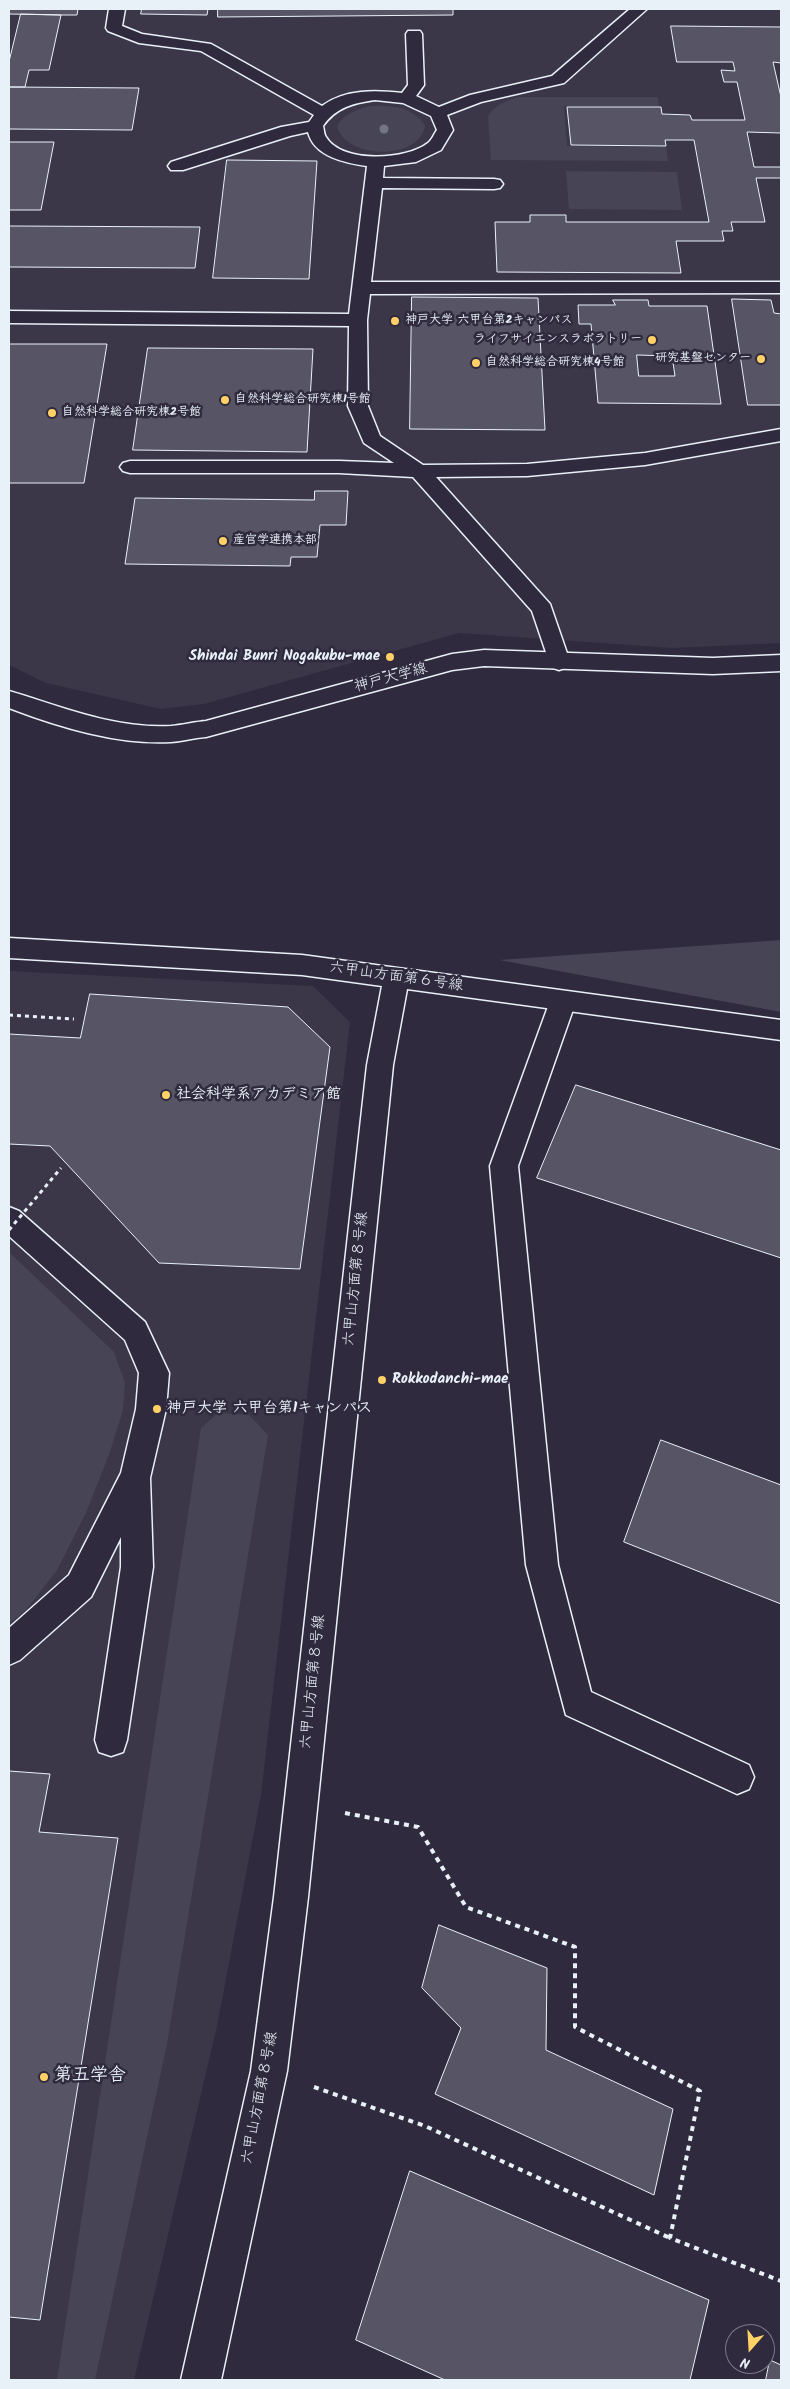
<!DOCTYPE html>
<meta charset="utf-8">
<style>
body{margin:0}
#map{position:relative;width:790px;height:2389px;overflow:hidden;background:#2f2a3d;font-family:Kalam,sans-serif}
canvas{display:block}
.frame{position:absolute;inset:0;border:10px solid #e8f1f8;pointer-events:none}
.north{position:absolute;left:725px;top:2324px;width:50px;height:50px;box-sizing:border-box;background:#2f2a3d;border:1px solid #797a88;border-radius:50%;rotate:199deg;font-size:14px;font-weight:700;line-height:20px;text-align:center;color:#e8f1f8}
.north::after{content:'';display:block;margin:auto;width:18px;height:22px;background:#ffd166;clip-path:polygon(50% 0,100% 100%,50% 72%,0 100%)}
</style>
<div id="map">
<canvas width="790" height="2389"></canvas>
<div class="frame"></div>
<div class="north">N</div>
</div>
<script>
const ctx = document.querySelector('canvas').getContext('2d');
ctx.lineJoin = 'round';
function paint(path, color) {
  ctx.fillStyle = color;
  ctx.fill(path, 'evenodd');
}
function trace(path, color, width, dash) {
  ctx.strokeStyle = color;
  ctx.lineWidth = width;
  ctx.lineCap = dash ? 'butt' : 'round';
  ctx.setLineDash(dash || []);
  ctx.stroke(path);
}
function write(font, color, halo, rows, align = 'center') {
  ctx.font = font + ' Kalam,"Klee One",sans-serif';
  ctx.lineWidth = 5;
  ctx.setLineDash([]);
  ctx.textBaseline = 'middle';
  ctx.strokeStyle = halo;
  ctx.fillStyle = color;
  for (const [text, x, y, turn = 0] of rows) {
    ctx.save();
    ctx.translate(x, y);
    ctx.rotate((+turn || 0) * Math.PI / 180);
    ctx.textAlign = isNaN(turn) ? turn : align;
    if (halo) ctx.strokeText(text, 0, 0);
    ctx.fillText(text, 0, 0);
    ctx.restore();
  }
}
paint(new Path2D(`
 M9 9H781V643L672 648 459 633 204 704 161 709 46 683 9 665Z
 M9 971 313 986 350 1022 261 1795 217 2026 134 2380H9Z`), '#3b3749');
paint(new Path2D(`
 M519 97H658L659 106H564L567 146 666 147 668 161 491 160 488 116C496 104 507 100 519 97Z
 M370 106C392 105 411 106 425 125 421 161 345 160 337 126 345 113 355 110 370 106Z
 M566 171 677 172 682 210 569 209Z
 M781 940V1012L499 960Z
 M9 1252 114 1352 125 1383 123 1410 110 1452 86 1513 57 1570 26 1610 9 1624Z
 M218 1413 249 1415 268 1435 167 2044 95 2380H57L201 1428Z`), '#464455');
const building = new Path2D(`
 M9 9H78L77 15H61L9 14Z
 M142 9H208L207 15 141 14Z
 M218 9H453V15L218 17Z
 M21 14 61 15 49 70H29L25 87H9V62Z
 M671 26 781 27V63L773 62 781 97V133L747 132 754 167H781V178H756L765 222H731L733 231H722L724 241H676L681 273 497 272 495 222H530V215H566V222H709L694 140H665L666 146 571 145 567 107H661L662 114 690 115 692 120H745L737 82H724L721 70 735 71 733 62H677Z
 M9 87 139 88 132 130 9 129Z
 M9 142H54L41 210H9Z
 M227 160 317 161 309 279 213 278Z
 M9 226 200 227 195 268 9 267Z
 M412 297 538 298 545 430 410 429Z
 M732 299 771 300 774 313 781 314V405H748Z
 M613 300H648L649 306H707L721 404 598 403 591 324H579L578 305H615ZM637 355 672 356 675 376H639Z
 M9 344H107L84 483H9Z
 M148 348 313 349 307 452 133 450Z
 M315 491H348L346 525H320L317 557H291L290 566 125 564 135 498 314 500Z
 M90 994 288 1007 330 1047 300 1269 159 1263 50 1146 9 1144V1034L80 1038Z
 M576 1085 781 1150V1258L537 1178Z
 M661 1440 781 1485V1604L624 1542Z
 M9 1771 50 1774 39 1832 118 1838 40 2320 9 2317Z
 M439 1925 547 1968 546 2050 673 2109 654 2195 435 2094 461 2028 422 1988Z
 M410 2171 709 2300 690 2380H445L356 2340Z
 M770 2360 781 2365V2380H766Z`);
paint(building, '#575565');
trace(building, '#e8f1f8', 1);
const service = new Path2D(`
 M109 9H125L122 26 142 34 211 44 322 106C345 89 375 90 402 93L408 85 406 34 408 31H420L422 34 424 85 416 96 439 107 470 95 552 76 630 9H647L564 83 481 102 447 115 453 130 441 150 416 162 384 166 383 178 494 179 500 180 503 184 500 188 494 189 382 188 371 282H781V293L370 294 367 320 368 406 380 436 423 465 527 464 645 453 781 429V441L645 465 527 476 436 477 550 604 570 662 567 667 559 670 551 667 532 611 413 477 339 473H130L123 471 120 467 123 463 130 461H339L394 463 364 443 348 406 349 326 9 323V311L349 314 367 166C346 163 314 157 308 132L290 136 183 170H171L168 166 171 162 281 127 309 122 314 115 201 51 139 43 108 31 106 28ZM375 100 403 103 431 116 437 130C434 134 432 140 428 143 407 160 342 164 326 137 324 135 324 129 323 126 336 107 354 103 375 100Z
 M563 991 572 994 576 1001 518 1166 558 1565 591 1692 749 1765 754 1777 749 1789 737 1794 566 1715 526 1565 490 1166 550 1001 554 994Z
 M9 1207 19 1211 145 1322 169 1373 166 1409 150 1478 153 1567 127 1740 123 1752 111 1756 99 1752 95 1740 121 1567V1537L91 1597 20 1660 9 1665V1628L69 1575 121 1473 136 1409 139 1373 125 1340 9 1236Z`);
const tertiary = new Path2D(`
 M484 650 713 658 781 655V671L713 674 484 666 452 670 206 737C194 738 183 741 171 742 117 745 59 727 9 708V691C63 707 114 729 171 726 183 725 194 722 206 721L452 654Z
 M9 938 302 955 781 1020V1040L407 989 393 1065 308 1897 287 2071 221 2380H181L251 2071 274 1897 367 1065 382 986 302 975 9 958Z`);
trace(service, '#e8f1f8', 3);
trace(tertiary, '#e8f1f8', 3);
trace(new Path2D(`
 M9 1015 74 1019`), '#e8f1f8', 3, [4, 4]);
trace(new Path2D(`
 M345 1813 418 1827 466 1907 575 1947V2027L700 2091 670 2238 781 2281
 M314 2087 425 2126 670 2238`), '#e8f1f8', 4, [5, 5]);
paint(service, '#2f2a3d');
paint(tertiary, '#2f2a3d');
trace(new Path2D(`
 M9 1230 61 1168`), '#e8f1f8', 3, [4, 4]);
ctx.fillStyle = '#757684';
for (const [x, y] of [
 [384,129]
]) {
  ctx.beginPath();
  ctx.arc(x, y, 4.5, 0, 2 * Math.PI);
  ctx.fill();
}
for (const [x, y, r, color] of [
 [395,321,5,"#ffd166"],
 [652,340,5,"#ffd166"],
 [761,359,5,"#ffd166"],
 [476,363,5,"#ffd166"],
 [225,400,5,"#ffd166"],
 [52,413,5,"#ffd166"],
 [223,541,5,"#ffd166"],
 [390,657,5,"#ffd166"],
 [166,1095,5,"#ffd166"],
 [382,1380,5,"#ffd166"],
 [157,1409,5,"#ffd166"],
 [44,2077,5,"#ffd166"]
]) {
  const dot = new Path2D();
  dot.arc(x, y, r, 0, 2 * Math.PI);
  ctx.fillStyle = color;
  ctx.fill(dot);
  trace(dot, '#2f2a3d', 2);
}
write('bold 12px', '#e8f1f8', '#2f2a3d', [
 ["神戸大学 六甲台第2キャンパス",405,321],
 ["ライフサイエンスラボラトリー",642,340,"right"],
 ["研究基盤センター",751,359,"right"],
 ["自然科学総合研究棟4号館",486,363],
 ["自然科学総合研究棟1号館",235,400],
 ["自然科学総合研究棟2号館",62,413],
 ["産官学連携本部",233,541]
], 'left');
write('bold 15px', '#e8f1f8', '#2f2a3d', [
 ["Shindai Bunri Nogakubu-mae",380,657,"right"],
 ["社会科学系アカデミア館",176,1095],
 ["Rokkodanchi-mae",392,1380],
 ["神戸大学 六甲台第1キャンパス",167,1409]
], 'left');
write('15px', '#e8f1f8', '#2f2a3d', [
 ["神戸大学線",391,679,-15],
 ["六甲山方面第６号線",396,978,8],
 ["六甲山方面第８号線",357,1279,-84],
 ["六甲山方面第８号線",314,1682,-84],
 ["六甲山方面第８号線",261,2098,-79]
]);
write('bold 18px', '#e8f1f8', '#2f2a3d', [
 ["第五学舎",54,2077]
], 'left');
</script>
